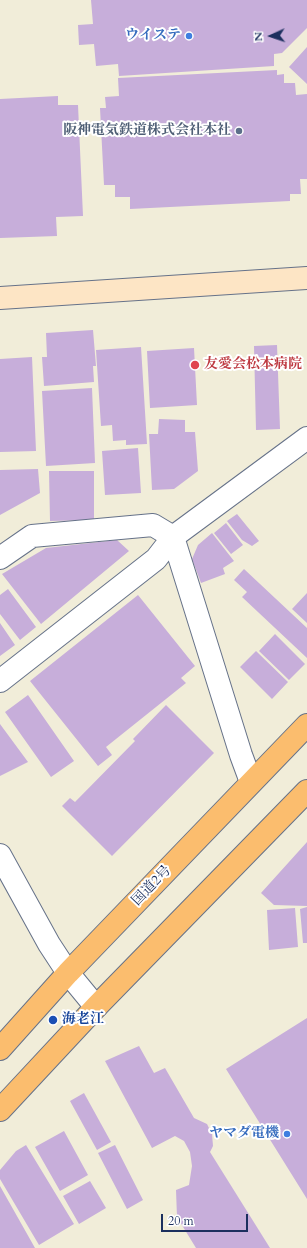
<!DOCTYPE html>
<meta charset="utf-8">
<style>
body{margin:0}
#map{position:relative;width:307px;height:1248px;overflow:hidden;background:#f1edd9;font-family:Cardo,serif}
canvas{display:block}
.north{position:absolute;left:251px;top:16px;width:40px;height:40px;-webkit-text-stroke:3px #fff;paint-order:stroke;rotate:267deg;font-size:11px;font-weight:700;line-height:16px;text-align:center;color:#1b2f5e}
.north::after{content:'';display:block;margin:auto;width:14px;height:18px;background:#1b2f5e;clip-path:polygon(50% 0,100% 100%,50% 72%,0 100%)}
.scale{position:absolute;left:161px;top:1214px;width:87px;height:18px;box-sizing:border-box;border:2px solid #1b2f5e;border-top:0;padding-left:5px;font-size:12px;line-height:14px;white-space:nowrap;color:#1b2f5e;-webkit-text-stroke:3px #fff;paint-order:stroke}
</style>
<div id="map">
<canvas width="307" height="1248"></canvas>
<div class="north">N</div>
<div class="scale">20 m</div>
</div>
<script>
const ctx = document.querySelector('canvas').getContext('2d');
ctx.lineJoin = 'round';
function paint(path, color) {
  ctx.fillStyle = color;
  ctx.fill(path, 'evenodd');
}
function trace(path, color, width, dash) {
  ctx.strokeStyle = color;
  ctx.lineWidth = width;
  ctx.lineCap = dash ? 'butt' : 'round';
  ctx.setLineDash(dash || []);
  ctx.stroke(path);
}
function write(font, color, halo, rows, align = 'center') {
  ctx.font = font + ' Cardo,"Noto Serif JP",serif';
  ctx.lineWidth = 4;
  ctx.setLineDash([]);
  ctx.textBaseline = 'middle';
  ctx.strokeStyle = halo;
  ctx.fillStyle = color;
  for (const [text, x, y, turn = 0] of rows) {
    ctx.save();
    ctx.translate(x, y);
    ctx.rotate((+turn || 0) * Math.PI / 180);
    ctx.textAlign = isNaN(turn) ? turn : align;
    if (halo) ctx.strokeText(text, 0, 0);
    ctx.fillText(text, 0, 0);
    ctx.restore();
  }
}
paint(new Path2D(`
 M91 0H307V28L282 53 274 54V66L119 76 118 64 96 66 94 44 79 45 78 25 93 24Z
 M307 47V84L289 67Z
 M277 70V75L284 74V83H295L296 95 307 94V179H300L301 194H290V201L130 209V197H115V185H104L100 108H106L105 97 119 96 118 78Z
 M58 96V105H78L83 216 56 217 57 236 0 238V99Z
 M93 330 96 366H93L94 382 44 386 42 357H47L46 333Z
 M277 345 280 429 256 430 254 346Z
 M141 347 147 444 126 445V440L113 441 112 425 101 426 96 350Z
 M194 348 197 405 150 408 147 351Z
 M32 357 36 451 0 452V359Z
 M92 388 95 463 46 466 42 391Z
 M159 419 185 420V432H195L198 471 174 489 152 490 149 434H158Z
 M138 448 141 493 105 495 102 451Z
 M38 469 40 493 0 515V470Z
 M49 471H94V520L50 521Z
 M237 514 259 541 252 546 242 540 227 521Z
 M226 523 243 545 231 554 214 533Z
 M212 533 234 561 223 568 225 574 201 583 192 559 198 545Z
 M117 540 129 551 41 624 2 574 46 548Z
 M244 569 307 628V658L242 597 247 592 234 580Z
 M8 589 36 627 20 640 0 614V595Z
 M307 593V623L292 609Z
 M138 595 195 666 181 678 186 683 106 747 112 755 98 766 30 681Z
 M0 623 15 645 0 656Z
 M275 634 305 664 289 680 259 651Z
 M256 651 288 682 272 699 240 667Z
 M28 695 74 761 51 777 5 712Z
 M166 705 214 753 112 856 62 806 70 798 75 802 135 741 133 739Z
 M0 724 28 762 0 776Z
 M307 842V906L274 905 261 893Z
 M307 907V943H303L300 909Z
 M295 908 298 947 269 950 267 910Z
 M307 1018V1199L226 1069Z
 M139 1046 154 1073 165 1068 194 1118 207 1124 212 1134 213 1146 210 1152 270 1248H196L177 1217 176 1190 189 1185 192 1166 190 1152 184 1141 175 1136 152 1148 105 1061Z
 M84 1093 111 1142 97 1150 70 1101Z
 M64 1131 88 1175 60 1191 35 1147Z
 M26 1145 74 1224 39 1245 0 1179V1170L16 1151Z
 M115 1145 143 1200 127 1209 98 1153Z
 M90 1181 106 1208 79 1224 63 1196Z
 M0 1186 35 1248H0Z`), '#c7aeda');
const street = new Path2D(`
 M0 558 32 536 153 525 173 537 241 755 251 782
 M0 681 156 559 173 537 307 438
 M0 855 49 944 68 973 96 1007`);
const secondary = new Path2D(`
 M0 298 307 278`);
const highway = new Path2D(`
 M0 1049 68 973 307 725
 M0 1110 96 1007 307 791`);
trace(street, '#667289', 24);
trace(secondary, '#667289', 24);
trace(highway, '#667289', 24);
trace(street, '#fff', 22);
trace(secondary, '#fde5c5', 22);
trace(highway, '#fbbd6e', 22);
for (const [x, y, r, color] of [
 [189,36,4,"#3f7fe0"],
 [239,131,4,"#5c6f8a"],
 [195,365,5,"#e0444e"],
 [53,1020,5,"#1a4fb4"],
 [287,1134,4,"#3f7fe0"]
]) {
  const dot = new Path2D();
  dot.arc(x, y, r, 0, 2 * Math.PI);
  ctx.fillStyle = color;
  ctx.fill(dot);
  trace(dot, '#fff', 1.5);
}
write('bold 14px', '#366cbe', '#fff', [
 ["ウイステ",181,36],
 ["ヤマダ電機",279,1134]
], 'right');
write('bold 14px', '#4e5e75', '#fff', [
 ["阪神電気鉄道株式会社本社",231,131]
], 'right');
write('bold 14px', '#be3a42', '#fff', [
 ["友愛会松本病院",204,365]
], 'left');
write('14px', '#1b2f5e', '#fff', [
 ["国道2号",152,886,-46]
]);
write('bold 14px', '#164399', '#fff', [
 ["海老江",62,1020]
], 'left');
</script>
